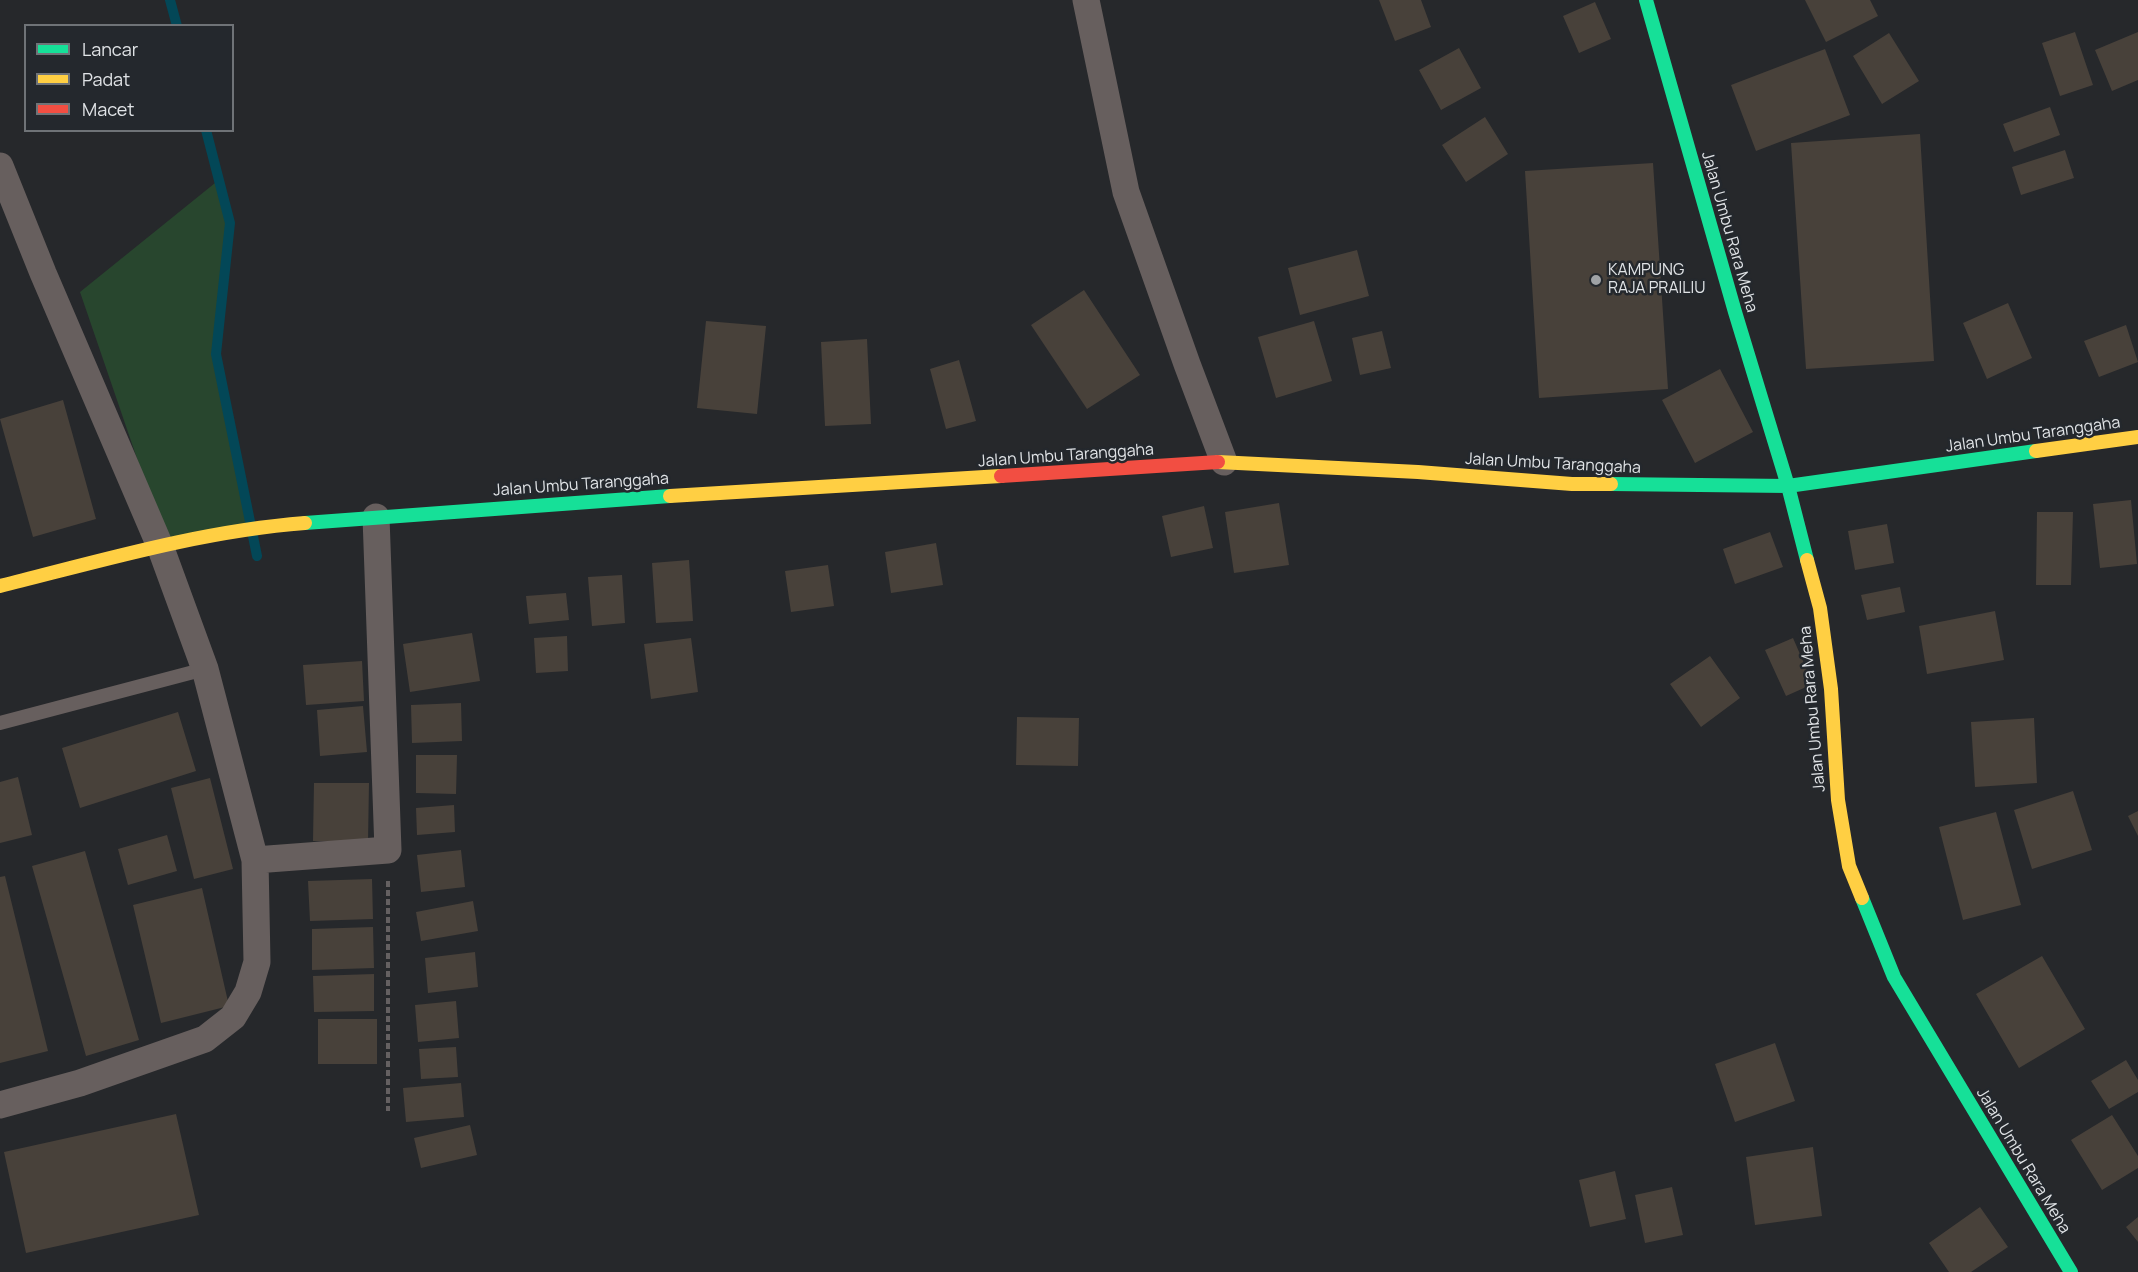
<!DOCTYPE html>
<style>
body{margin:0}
#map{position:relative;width:2138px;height:1272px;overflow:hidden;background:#26282b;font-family:Manrope,sans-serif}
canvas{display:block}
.legend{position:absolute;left:24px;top:24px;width:210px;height:108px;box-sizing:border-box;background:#24282d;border:2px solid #6f7377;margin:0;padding:8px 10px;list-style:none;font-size:18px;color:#e0e3e6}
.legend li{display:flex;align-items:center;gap:12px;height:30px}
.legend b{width:30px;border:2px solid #6f7377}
</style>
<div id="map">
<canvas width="2138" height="1272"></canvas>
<ul class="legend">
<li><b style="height:8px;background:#16e098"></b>Lancar</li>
<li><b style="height:8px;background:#ffcf43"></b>Padat</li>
<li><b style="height:8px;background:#f24e42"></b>Macet</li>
</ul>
</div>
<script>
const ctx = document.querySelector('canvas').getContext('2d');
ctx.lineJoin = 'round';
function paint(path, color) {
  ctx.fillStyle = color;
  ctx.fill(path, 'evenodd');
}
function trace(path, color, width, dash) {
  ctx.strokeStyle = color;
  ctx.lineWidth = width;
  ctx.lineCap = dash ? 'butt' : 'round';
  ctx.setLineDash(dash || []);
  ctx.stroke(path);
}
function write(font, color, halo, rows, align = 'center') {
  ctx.font = font + ' Manrope,sans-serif';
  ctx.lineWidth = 5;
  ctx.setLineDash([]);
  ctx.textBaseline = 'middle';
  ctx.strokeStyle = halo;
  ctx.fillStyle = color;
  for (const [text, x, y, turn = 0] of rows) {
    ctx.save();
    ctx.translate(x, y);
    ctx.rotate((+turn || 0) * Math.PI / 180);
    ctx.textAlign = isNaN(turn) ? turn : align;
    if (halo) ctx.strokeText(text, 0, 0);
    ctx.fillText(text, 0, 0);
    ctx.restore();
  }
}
paint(new Path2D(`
 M220 179 230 223 216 354 251 527 167 546 80 292Z`), '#28462e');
trace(new Path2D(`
 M170 0 177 26
 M206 130 230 223 216 354 257 556`), '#034757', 10);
paint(new Path2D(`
 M1379 0H1421L1431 27 1395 41Z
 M1805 0H1870L1878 16 1826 42Z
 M1595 2 1611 39 1579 53 1563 16Z
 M2075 32 2093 85 2060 96 2042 43Z
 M2138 32V80L2112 91 2095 50Z
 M1889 33 1919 81 1882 104 1853 56Z
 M1459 48 1481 88 1441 110 1419 70Z
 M1825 49 1850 115 1756 151 1731 85Z
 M2050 107 2060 135 2014 152 2003 124Z
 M1485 117 1508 154 1466 182 1442 145Z
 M1920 134 1934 361 1806 369 1791 143Z
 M2065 150 2074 178 2021 195 2012 167Z
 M1653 163 1668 389 1539 398 1525 171Z
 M1357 250 1369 296 1300 315 1288 268Z
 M1084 290 1140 375 1087 409 1031 325Z
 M2008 303 2032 358 1987 379 1963 323Z
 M706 321 766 326 757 414 697 408Z
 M1314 321 1332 381 1276 398 1258 337Z
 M2126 325 2138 362 2099 377 2084 341Z
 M1382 331 1391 368 1360 375 1352 338Z
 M867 339 871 424 825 426 821 342Z
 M959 360 976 421 946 429 930 369Z
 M1720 369 1753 432 1695 463 1662 400Z
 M63 400 96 519 33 537 0 419Z
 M2131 500 2137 564 2100 568 2093 504Z
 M1279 503 1289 565 1234 573 1225 512Z
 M1204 506 1213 548 1171 557 1162 516Z
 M2037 512H2073L2071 585H2036Z
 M1887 524 1894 563 1855 570 1848 531Z
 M1770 532 1783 567 1735 584 1723 549Z
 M936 543 943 585 891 593 885 552Z
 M689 560 693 621 656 623 652 563Z
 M828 565 834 606 791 612 785 571Z
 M622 575 625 623 592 626 588 577Z
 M1900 587 1905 612 1867 620 1861 595Z
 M566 593 569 620 529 624 526 596Z
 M1995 611 2004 660 1927 674 1919 626Z
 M472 633 480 681 410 692 403 644Z
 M567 636 568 671 536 673 534 638Z
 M691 638 698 692 651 699 644 644Z
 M1793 638 1813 684 1786 696 1765 650Z
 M1710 656 1740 698 1701 727 1670 684Z
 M362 661 364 701 306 705 303 665Z
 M461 703 462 741 412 743 411 705Z
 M363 706 367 752 320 756 317 710Z
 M178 712 196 771 80 808 62 748Z
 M1017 717 1079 718 1078 766 1016 765Z
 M2034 718 2037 783 1975 787 1971 722Z
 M416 755H457L456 794 416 793Z
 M18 777 32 835 0 843V782Z
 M210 778 233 869 194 879 171 788Z
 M314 783H369L368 842 313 841Z
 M2073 791 2092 850 2032 869 2014 810Z
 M454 805 455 832 417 835 416 808Z
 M2138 811V836L2128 816Z
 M1996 812 2021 905 1963 920 1939 827Z
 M167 835 177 871 128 885 118 849Z
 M461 850 465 887 421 892 417 855Z
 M85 851 139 1040 86 1056 32 866Z
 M5 876 48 1051 0 1063V877Z
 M372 879 373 919 310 921 308 881Z
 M202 888 229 1006 161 1023 133 905Z
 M473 901 478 931 421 941 416 912Z
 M373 927 374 968 312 970V929Z
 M475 952 478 987 428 993 425 958Z
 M2042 956 2085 1029 2019 1068 1976 994Z
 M374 974V1011L314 1012 313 976Z
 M456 1001 459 1038 418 1042 415 1005Z
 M318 1019H377V1064H318Z
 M1775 1043 1795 1101 1735 1122 1715 1064Z
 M456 1047 458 1077 421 1079 419 1049Z
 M2126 1060 2138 1080V1092L2109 1109 2091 1081Z
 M461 1083 464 1117 406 1122 403 1088Z
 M176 1114 199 1215 26 1253 4 1152Z
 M2112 1115 2138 1156V1168L2102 1190 2071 1140Z
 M470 1125 477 1155 421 1168 414 1138Z
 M1813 1147 1822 1216 1755 1225 1746 1157Z
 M1615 1171 1626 1219 1590 1227 1579 1180Z
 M1672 1187 1683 1235 1645 1243 1635 1195Z
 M1980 1207 2008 1247 1971 1272H1949L1929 1243Z
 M2138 1217V1242L2126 1227Z`), '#48413a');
trace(new Path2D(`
 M388 881V1111`), '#646061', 4, [6, 3]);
trace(new Path2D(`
 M0 723 205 669`), '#675f5e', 14);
trace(new Path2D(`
 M1086 0 1126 192 1187 364 1224 462
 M0 166 43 273 160 546 205 669 255 860 257 962 248 992 233 1017 205 1039 80 1083 0 1105
 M255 860 388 850 376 517`), '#675f5e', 27);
trace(new Path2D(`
 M1646 0 1735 312 1788 486 1807 560
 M1611 484 1788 486 2036 451
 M305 523 670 496
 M1862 898 1894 977 2071 1272`), '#16e098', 14);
trace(new Path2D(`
 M2036 451 2138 437
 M1218 462 1418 472 1572 484H1611
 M670 496 1001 476
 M1807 560 1820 608 1831 689 1838 800 1849 866 1862 898
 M0 586C100 561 201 531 305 523`), '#ffcf43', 14);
trace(new Path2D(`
 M1001 476 1218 462`), '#f24e42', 14);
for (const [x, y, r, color] of [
 [1596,280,6,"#9fa2a5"]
]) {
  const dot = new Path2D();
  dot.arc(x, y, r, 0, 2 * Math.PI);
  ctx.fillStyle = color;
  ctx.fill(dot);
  trace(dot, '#24282d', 2);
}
write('16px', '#e0e3e6', '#24282d', [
 ["Jalan Umbu Rara Meha",1729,232,74],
 ["Jalan Umbu Taranggaha",2033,435,-8],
 ["Jalan Umbu Taranggaha",1066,456,-4],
 ["Jalan Umbu Taranggaha",1553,464,3],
 ["Jalan Umbu Taranggaha",581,485,-4],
 ["Jalan Umbu Rara Meha",1813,709,-95],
 ["Jalan Umbu Rara Meha",2023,1161,59]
]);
write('16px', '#e0e3e6', '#24282d', [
 ["KAMPUNG",1608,271],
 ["RAJA PRAILIU",1608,289]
], 'left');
</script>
